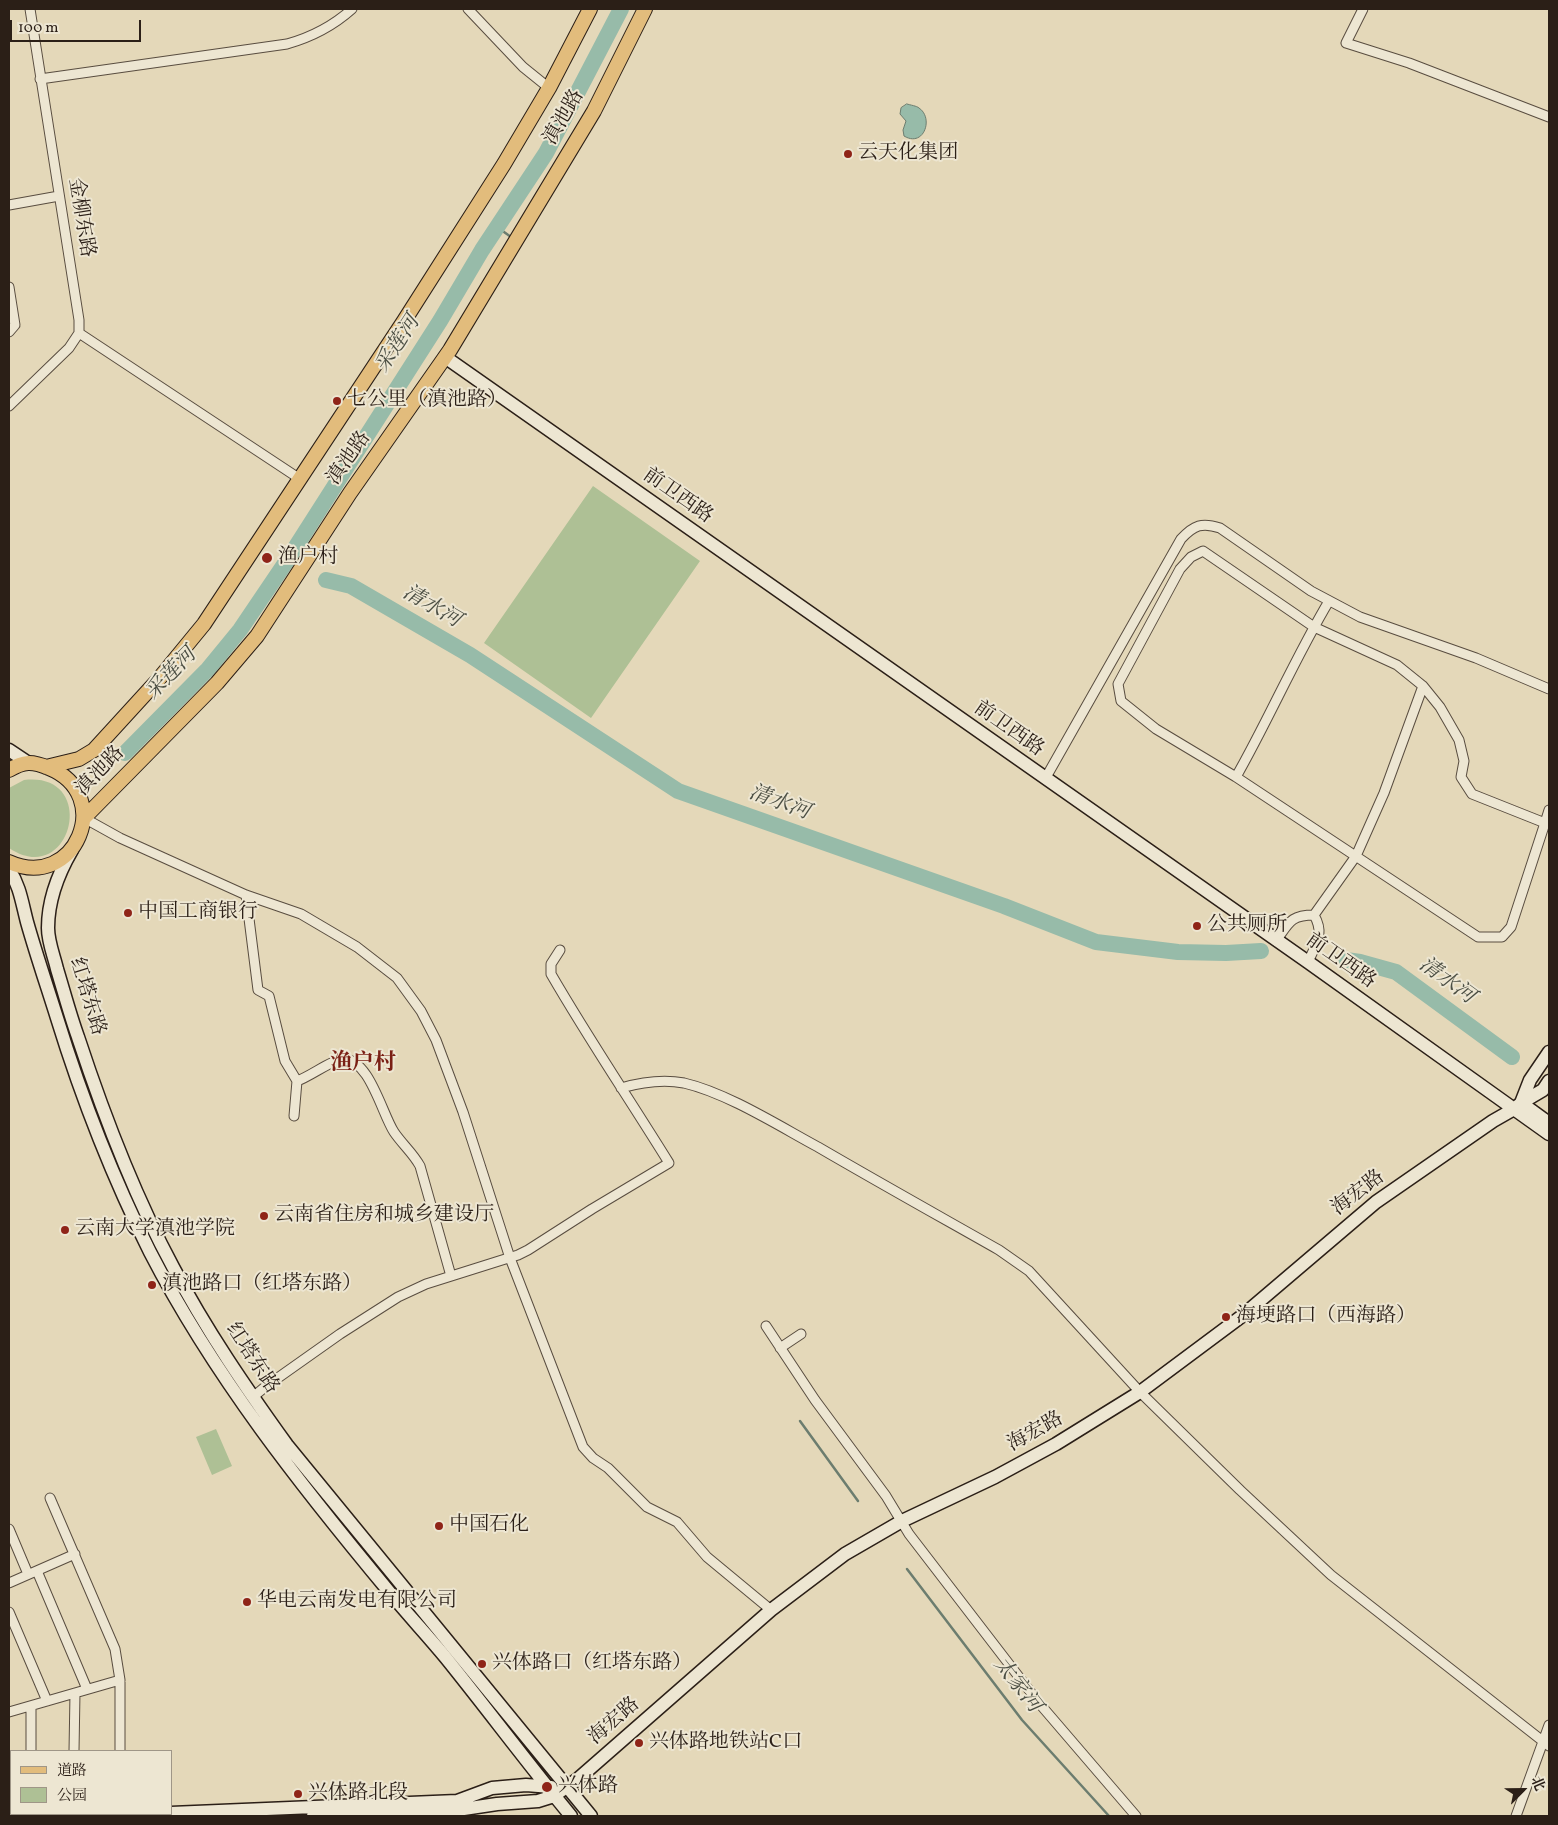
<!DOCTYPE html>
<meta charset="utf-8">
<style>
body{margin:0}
#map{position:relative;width:1558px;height:1825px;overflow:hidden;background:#e4d8b9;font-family:Vollkorn,"Noto Serif SC",serif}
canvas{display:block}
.frame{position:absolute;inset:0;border:10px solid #2b1f17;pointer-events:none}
.legend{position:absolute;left:10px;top:1750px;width:162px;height:65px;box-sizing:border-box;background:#ede6d2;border:1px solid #9f9687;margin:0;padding:6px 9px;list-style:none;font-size:15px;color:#2b1f17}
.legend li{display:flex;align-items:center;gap:10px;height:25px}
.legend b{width:25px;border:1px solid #9f9687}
.north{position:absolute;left:1498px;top:1765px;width:50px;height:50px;-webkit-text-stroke:4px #ede6d2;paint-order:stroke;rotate:67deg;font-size:14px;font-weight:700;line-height:20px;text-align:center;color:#2b1f17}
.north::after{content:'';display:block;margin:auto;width:18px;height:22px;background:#2b1f17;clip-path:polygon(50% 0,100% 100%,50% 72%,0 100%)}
.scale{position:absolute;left:10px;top:20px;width:131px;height:22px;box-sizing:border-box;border:2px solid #2b1f17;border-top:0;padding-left:6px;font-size:15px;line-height:18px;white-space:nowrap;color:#2b1f17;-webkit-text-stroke:4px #ede6d2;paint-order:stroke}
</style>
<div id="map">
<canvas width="1558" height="1825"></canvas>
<div class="frame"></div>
<ul class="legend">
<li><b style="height:6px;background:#e2bc7c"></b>道路</li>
<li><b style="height:14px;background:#aec095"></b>公园</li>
</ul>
<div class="north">北</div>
<div class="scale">100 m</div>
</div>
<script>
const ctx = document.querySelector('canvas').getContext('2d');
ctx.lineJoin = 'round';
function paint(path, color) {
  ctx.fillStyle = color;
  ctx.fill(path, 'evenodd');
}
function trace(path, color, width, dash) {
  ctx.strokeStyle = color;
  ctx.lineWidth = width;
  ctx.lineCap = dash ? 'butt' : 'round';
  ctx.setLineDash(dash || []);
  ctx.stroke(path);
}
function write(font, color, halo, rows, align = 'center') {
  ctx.font = font + ' Vollkorn,"Noto Serif SC",serif';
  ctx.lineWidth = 4;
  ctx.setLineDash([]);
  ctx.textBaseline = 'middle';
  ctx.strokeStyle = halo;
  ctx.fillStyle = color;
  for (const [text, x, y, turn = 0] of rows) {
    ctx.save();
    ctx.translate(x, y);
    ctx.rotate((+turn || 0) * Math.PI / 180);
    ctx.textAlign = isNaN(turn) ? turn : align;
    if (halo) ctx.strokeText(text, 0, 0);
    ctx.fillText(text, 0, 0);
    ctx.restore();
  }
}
paint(new Path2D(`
 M593 486 700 561 591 718 484 643Z
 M24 780C100 771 72 890 9 848V788Z
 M216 1429 232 1466 212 1475 196 1437Z`), '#aec095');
const water = new Path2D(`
 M907 104C910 105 917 106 919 108 934 118 924 148 904 136L903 130 906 121 900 114 901 108Z`);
paint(water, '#97bba9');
trace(water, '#6c7d6f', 1);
trace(new Path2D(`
 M497 227 511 237
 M800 1421 858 1501
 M907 1569 1022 1720 1109 1816`), '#6c7d6f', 2.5);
trace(new Path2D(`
 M326 580 351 586 470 655 678 791 1004 906 1096 942 1178 952 1226 953 1261 951
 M125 753 208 669 240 630 288 559 440 321 482 250 546 153 621 9
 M1346 960 1360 962 1396 972 1512 1057`), '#97bba9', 16);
const street = new Path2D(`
 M468 9 523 67 549 88
 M1363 9 1346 43 1409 63 1549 117
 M40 79 287 44C312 37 333 26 352 9
 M9 205 59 196
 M9 287 15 325 9 332
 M79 333 300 479
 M9 406 69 348 79 333V320L30 9
 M1236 777C1269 719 1295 658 1329 601
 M1045 779 1181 539C1194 525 1202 522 1220 528L1311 591 1360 617 1476 658 1549 689
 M84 818 120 838 246 895 301 914 357 947 397 978 421 1011 436 1040 463 1112 510 1258 583 1447 593 1458 608 1468 647 1507 677 1522 707 1557 771 1610
 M1545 823 1472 794 1461 777 1464 761 1459 740 1440 707 1423 686 1397 665 1314 627 1203 551 1191 557 1180 569 1118 684 1121 701 1156 729 1236 777 1478 937H1502L1511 927 1545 823 1549 810
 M246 895 258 990 269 996 285 1061 297 1081 294 1116
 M1314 915 1356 856 1384 793 1423 686
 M1276 941C1289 923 1290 915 1314 915 1325 934 1316 944 1308 962
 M297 1081C309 1077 332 1060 342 1059 369 1057 382 1114 394 1132 402 1144 413 1153 420 1166L451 1276
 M621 1088C642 1082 663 1079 684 1083 727 1093 779 1126 818 1147 878 1182 939 1216 999 1250L1029 1271 1140 1392 1240 1490 1331 1575 1549 1746
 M766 1326 815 1400 886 1496 909 1534 1039 1703 1136 1816
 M780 1348 801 1334
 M253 1397 265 1387 340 1334 398 1297 426 1284 518 1255 528 1250 592 1209 669 1163C630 1100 588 1038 551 974V964L560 950
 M50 1498 115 1649 120 1680V1751
 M9 1529 28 1574
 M37 1571 87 1689
 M9 1583 75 1554
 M9 1612 47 1701
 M9 1712 120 1680
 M31 1751V1706
 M74 1751 75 1693
 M1516 1816 1549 1725`);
const secondary = new Path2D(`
 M445 357 1308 962 1549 1134
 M9 750 27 762
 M72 850C58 874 48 900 48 928 48 942 54 956 57 969 64 992 70 1015 78 1037 104 1116 134 1195 173 1267 206 1330 246 1388 287 1445L591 1816
 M9 869C20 886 22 903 27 922 36 954 47 986 57 1018 82 1099 112 1176 150 1252 214 1376 302 1487 391 1594 409 1616 428 1636 446 1658 488 1710 528 1764 571 1816
 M1521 1103 1530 1080 1549 1052
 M1527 1107 1549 1123
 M171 1813 457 1801 492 1788 526 1785 551 1787
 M39 1816 130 1814
 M313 1816 457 1810 497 1804 538 1801 554 1796 579 1778 771 1610 845 1554 902 1521 995 1477 1056 1444 1140 1392 1242 1316 1376 1202 1493 1121 1514 1109 1521 1103 1543 1090 1549 1081`);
const primary = new Path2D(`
 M46 767 79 759 94 750 158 680 204 624 404 321 504 164 549 88 590 9
 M9 770C24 761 32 761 49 768 116 795 75 892 9 862
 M84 818 217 683 257 636 350 493 450 350 594 111 645 9`);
trace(street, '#594d40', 11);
trace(secondary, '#2b1f17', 15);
trace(primary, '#2b1f17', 16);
trace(street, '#ede6d2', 9);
trace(secondary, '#ede6d2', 12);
trace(primary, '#e2bc7c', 14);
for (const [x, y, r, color] of [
 [848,154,5,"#8f2418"],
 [337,401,5,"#8f2418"],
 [267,558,6,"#8f2418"],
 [128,913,5,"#8f2418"],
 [1197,926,5,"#8f2418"],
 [264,1216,5,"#8f2418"],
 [65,1230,5,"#8f2418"],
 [152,1285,5,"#8f2418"],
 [1226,1317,5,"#8f2418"],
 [439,1526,5,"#8f2418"],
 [247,1602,5,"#8f2418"],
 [482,1664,5,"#8f2418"],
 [639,1743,5,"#8f2418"],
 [547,1787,6,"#8f2418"],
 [298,1794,5,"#8f2418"]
]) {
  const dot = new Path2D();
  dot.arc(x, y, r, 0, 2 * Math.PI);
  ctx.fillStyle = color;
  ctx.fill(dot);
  trace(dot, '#ede6d2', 2);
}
write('20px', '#2b1f17', '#ede6d2', [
 ["滇池路",565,118,-60],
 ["金柳东路",80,218,81],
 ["滇池路",350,459,-55],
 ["前卫西路",677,497,35],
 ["前卫西路",1008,730,35],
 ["滇池路",101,772,-46],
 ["前卫西路",1340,962,35],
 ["红塔东路",86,997,73],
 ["海宏路",1359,1194,-38],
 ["红塔东路",251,1359,57],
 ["海宏路",1036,1433,-29],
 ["海宏路",615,1722,-41]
]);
write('20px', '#2b1f17', '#ede6d2', [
 ["云天化集团",858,154],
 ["七公里（滇池路）",347,401],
 ["渔户村",278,558],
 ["中国工商银行",138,913],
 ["公共厕所",1207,926],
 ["云南省住房和城乡建设厅",274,1216],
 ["云南大学滇池学院",75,1230],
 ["滇池路口（红塔东路）",162,1285],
 ["海埂路口（西海路）",1236,1317],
 ["中国石化",449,1526],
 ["华电云南发电有限公司",257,1602],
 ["兴体路口（红塔东路）",492,1664],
 ["兴体路地铁站C口",649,1743],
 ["兴体路",558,1787],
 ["兴体路北段",308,1794]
], 'left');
write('italic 21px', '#4b4e43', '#ede6d2', [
 ["采莲河",399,345,-57],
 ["清水河",431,608,30],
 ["采莲河",172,675,-46],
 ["清水河",779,804,20],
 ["清水河",1446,982,36],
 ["太家河",1016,1686,52]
]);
write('bold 22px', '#7a1f14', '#ede6d2', [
 ["渔户村",363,1065]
]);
</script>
